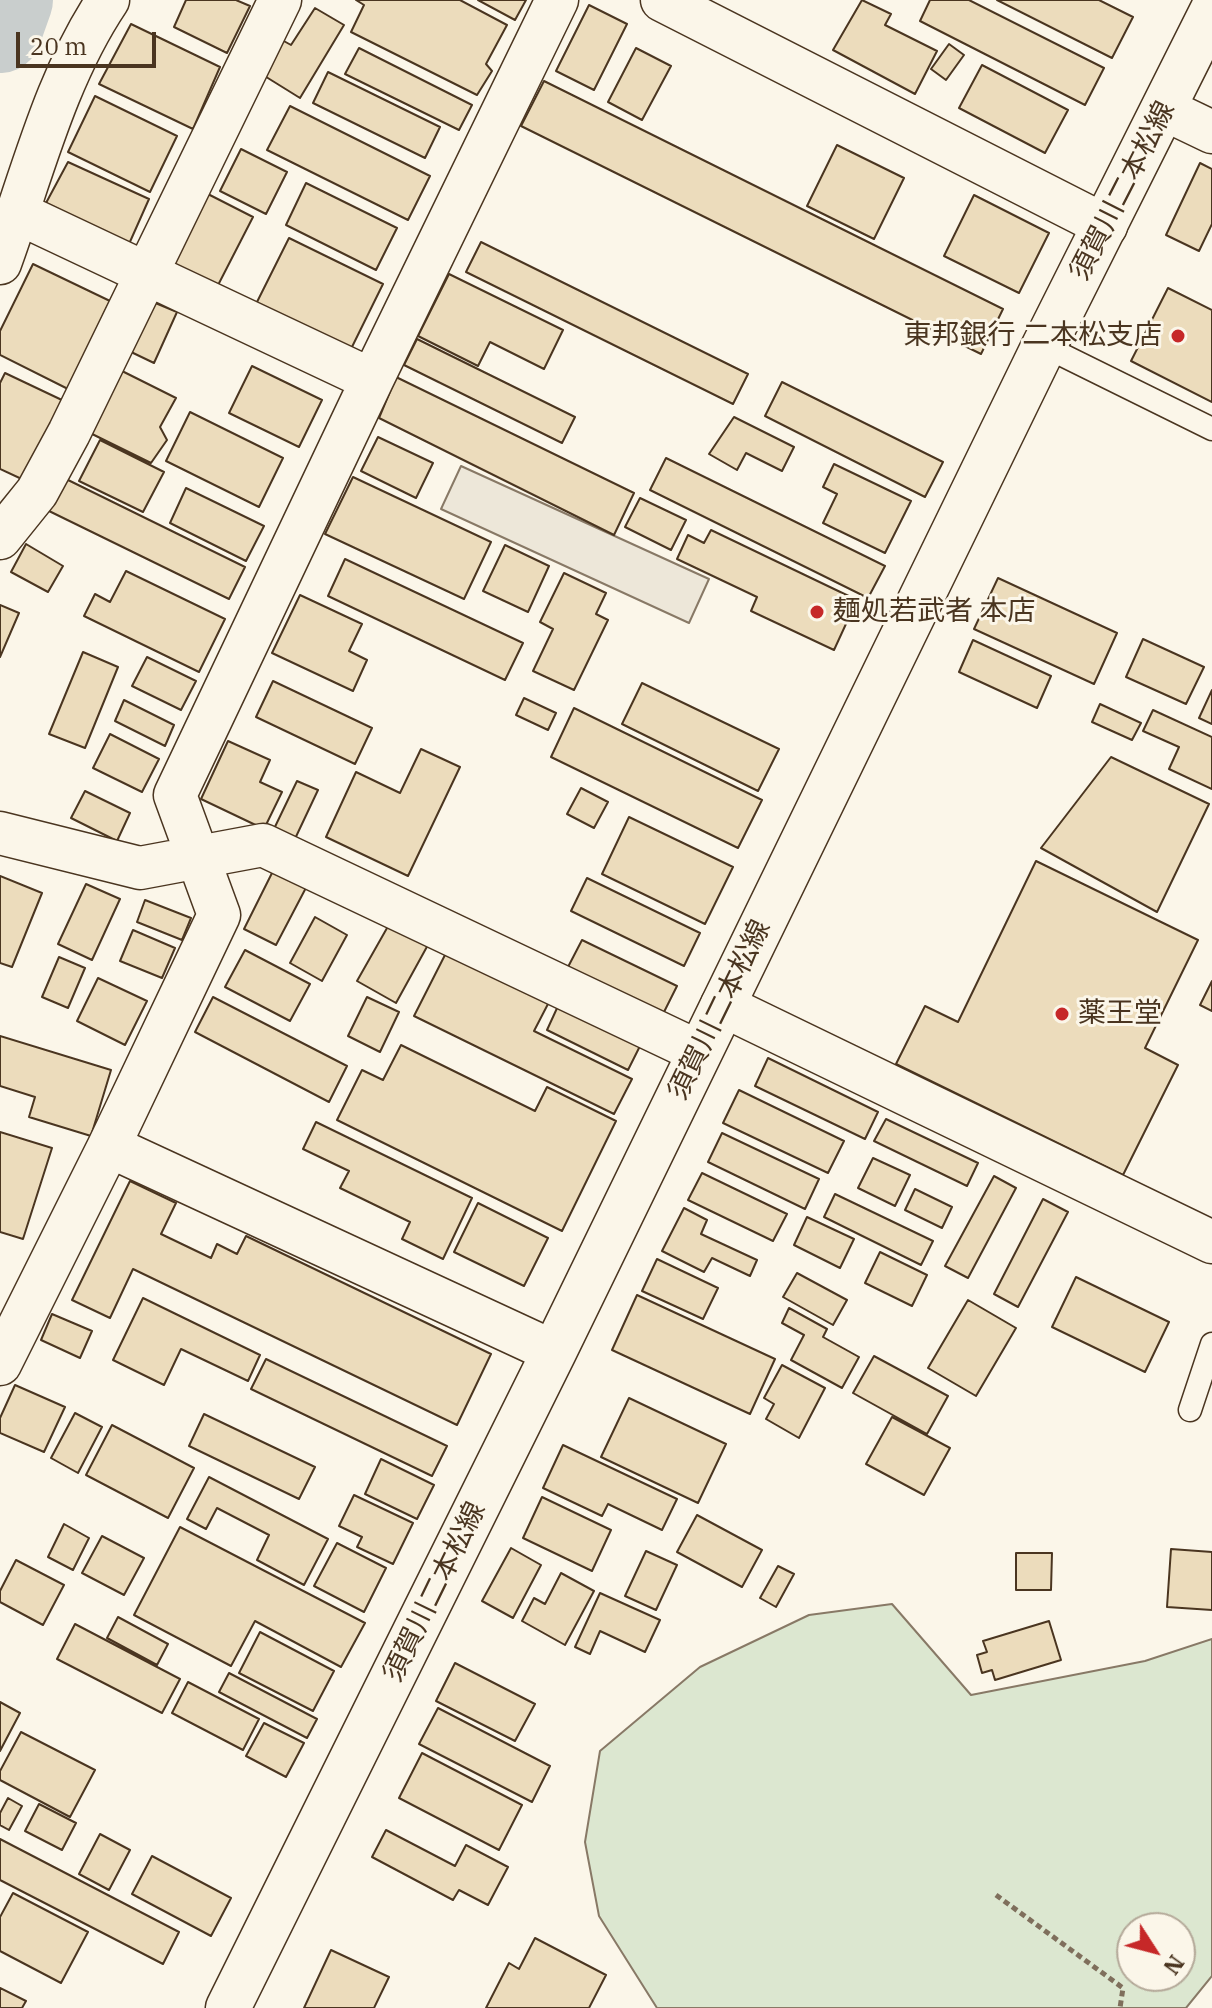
<!DOCTYPE html>
<meta charset="utf-8">
<style>
body{margin:0}
#map{position:relative;width:1212px;height:2008px;overflow:hidden;background:#fbf6e9;font-family:"IBM Plex Serif",serif}
canvas{display:block}
.north{position:absolute;left:1116px;top:1912px;width:80px;height:80px;box-sizing:border-box;background:#fbf6e9;border:2px solid #b4a999;border-radius:50%;rotate:126deg;font-size:22px;font-weight:700;line-height:32px;text-align:center;color:#4a3520}
.north::after{content:'';display:block;margin:auto;width:28px;height:36px;background:#c62828;clip-path:polygon(50% 0,100% 100%,50% 72%,0 100%)}
.scale{position:absolute;left:16px;top:32px;width:140px;height:36px;box-sizing:border-box;border:4px solid #4a3520;border-top:0;padding-left:10px;font-size:24px;line-height:28px;white-space:nowrap;color:#4a3520;-webkit-text-stroke:6px #fbf6e9;paint-order:stroke}
</style>
<div id="map">
<canvas width="1212" height="2008"></canvas>
<div class="north">N</div>
<div class="scale">20 m</div>
</div>
<script>
const ctx = document.querySelector('canvas').getContext('2d');
ctx.lineJoin = 'round';
function paint(path, color) {
  ctx.fillStyle = color;
  ctx.fill(path, 'evenodd');
}
function trace(path, color, width, dash) {
  ctx.strokeStyle = color;
  ctx.lineWidth = width;
  ctx.lineCap = dash ? 'butt' : 'round';
  ctx.setLineDash(dash || []);
  ctx.stroke(path);
}
function write(font, color, halo, rows, align = 'center') {
  ctx.font = font + ' "IBM Plex Serif","Noto Sans JP",serif';
  ctx.lineWidth = 6;
  ctx.setLineDash([]);
  ctx.textBaseline = 'middle';
  ctx.strokeStyle = halo;
  ctx.fillStyle = color;
  for (const [text, x, y, turn = 0] of rows) {
    ctx.save();
    ctx.translate(x, y);
    ctx.rotate((+turn || 0) * Math.PI / 180);
    ctx.textAlign = isNaN(turn) ? turn : align;
    if (halo) ctx.strokeText(text, 0, 0);
    ctx.fillText(text, 0, 0);
    ctx.restore();
  }
}
const green = new Path2D(`
 M892 1604 971 1695 1145 1661 1212 1639V1976L1186 2008H657L599 1916 585 1842 600 1751 700 1667 809 1615ZM1132 1928H1180V1976H1132Z`);
paint(green, '#dce7d0');
trace(green, '#887966', 2);
const parking = new Path2D(`
 M461 466 709 579 689 623 441 509Z`);
paint(parking, '#ede7d9');
trace(parking, '#887966', 2);
trace(new Path2D(`
 M0 31 11 0`), '#c9cecd', 84);
const building = new Path2D(`
 M186 0H236L250 6 227 53 174 27Z
 M356 0H460L507 25 486 64 492 71 477 95 351 32 364 5Z
 M478 0H526L515 20Z
 M862 0 891 14 885 25 937 51 915 94 833 50Z
 M930 0H969L1104 68 1085 105 920 21Z
 M997 0H1099L1133 17 1112 58Z
 M589 5 627 24 594 90 556 71Z
 M315 8 344 25 300 98 263 75 282 40 291 45Z
 M131 24 220 67 193 129 99 84Z
 M949 44 964 55 946 80 931 69Z
 M359 48 472 105 459 130 345 74Z
 M636 48 671 66 642 120 608 102Z
 M982 65 1068 110 1045 153 959 108Z
 M328 72 440 127 425 158 313 103Z
 M544 81 1003 309 981 354 521 126Z
 M95 96 177 136 150 192 68 152Z
 M290 106 430 176 408 220 267 150Z
 M837 145 904 178 874 239 807 206Z
 M241 149 287 172 266 214 220 191Z
 M68 162 149 199 129 244 46 203Z
 M1200 163 1212 169V224L1199 251 1166 235Z
 M306 183 397 228 376 270 286 225Z
 M202 191 253 217 215 291 164 264Z
 M974 195 1049 233 1019 293 944 256Z
 M289 238 383 284 349 353 255 306Z
 M481 242 748 374 733 404 466 272Z
 M33 264 110 301 68 389 0 355V331Z
 M449 274 563 330 544 369 490 342 478 366 418 336Z
 M1168 288 1212 310V402L1131 361Z
 M153 302 177 312 154 363 129 351Z
 M417 339 575 417 562 443 404 365Z
 M252 366 322 400 299 447 229 413Z
 M118 369 176 398 160 427 167 440 151 463 86 431Z
 M5 373 64 401 26 481 0 469V383Z
 M396 377 634 493 614 535 379 418Z
 M782 382 943 462 925 497 765 416Z
 M190 412 283 458 259 507 166 461Z
 M734 417 794 447 782 471 746 453 737 470 709 454Z
 M378 437 433 463 416 498 361 471Z
 M100 440 164 472 143 512 79 481Z
 M666 458 885 566 868 598 650 490Z
 M834 464 911 501 885 553 823 523 837 494 823 487Z
 M353 477 491 542 464 599 325 534Z
 M66 479 245 567 229 599 49 511Z
 M186 488 264 526 246 561 170 523Z
 M640 498 686 520 671 550 625 527Z
 M711 530 857 600 834 650 751 611 757 597 677 559 688 535 704 543Z
 M26 544 63 566 48 592 11 572Z
 M505 545 549 566 528 612 483 591Z
 M345 559 523 643 505 680 328 596Z
 M126 571 225 619 199 672 84 616 95 594 110 602Z
 M564 573 606 593 596 614 608 620 574 690 533 671 553 629 540 622Z
 M998 578 1117 633 1094 684 974 629Z
 M300 595 362 624 349 651 367 660 353 691 272 653Z
 M0 605 19 613 0 657Z
 M1143 639 1204 667 1186 704 1126 677Z
 M973 640 1051 676 1037 708 959 672Z
 M83 652 118 667 85 748 49 734Z
 M147 657 196 681 181 710 132 686Z
 M273 681 372 728 355 764 256 717Z
 M642 683 779 749 758 791 622 724Z
 M1212 690V724L1199 718Z
 M524 698 556 713 548 730 516 715Z
 M124 700 174 725 165 746 115 721Z
 M1100 704 1141 723 1132 740 1092 722Z
 M574 708 762 800 738 848 551 757Z
 M1153 710 1212 737V789L1169 769 1179 747 1143 731Z
 M110 734 159 759 142 792 93 768Z
 M228 741 270 760 260 782 282 792 264 829 201 799Z
 M421 749 460 767 408 876 326 837 356 772 400 793Z
 M1111 757 1209 804 1157 912 1041 848Z
 M297 781 318 790 293 843 272 833Z
 M581 788 608 802 594 828 567 814Z
 M85 791 130 813 117 841 71 818Z
 M629 817 733 867 705 924 602 874Z
 M1036 861 1198 940 1145 1048 1178 1065 1123 1175 896 1064 925 1006 958 1022Z
 M276 865 309 882 276 945 244 929Z
 M0 876 42 893 12 967 0 963Z
 M587 878 700 933 684 966 571 911Z
 M86 884 120 899 92 960 58 944Z
 M145 900 191 918 182 940 137 922Z
 M315 917 347 935 322 981 290 963Z
 M391 921 429 943 396 1003 357 981Z
 M133 930 175 948 162 978 120 961Z
 M582 940 677 986 663 1014 568 967Z
 M245 950 310 984 290 1021 225 987Z
 M447 951 549 1002 534 1031 632 1079 614 1114 414 1016Z
 M59 957 85 968 68 1008 42 997Z
 M98 978 147 1001 125 1045 77 1021Z
 M1212 981V1011L1200 1005Z
 M213 997 347 1066 329 1102 195 1032Z
 M367 997 399 1012 380 1052 348 1036Z
 M558 1006 640 1046 628 1070 547 1030Z
 M0 1036 111 1070 91 1136 29 1117 35 1097 0 1086Z
 M401 1045 535 1111 547 1087 616 1121 562 1231 337 1120 362 1070 383 1080Z
 M768 1058 878 1112 865 1139 755 1086Z
 M739 1090 844 1141 828 1173 723 1123Z
 M886 1119 978 1163 967 1186 874 1141Z
 M316 1122 472 1198 443 1259 402 1239 410 1222 340 1188 349 1171 303 1149Z
 M0 1132 52 1148 23 1239 0 1232Z
 M722 1133 819 1179 805 1209 708 1162Z
 M873 1158 910 1175 895 1206 858 1188Z
 M702 1173 787 1214 773 1241 688 1200Z
 M994 1176 1016 1188 968 1278 945 1266Z
 M130 1181 176 1203 161 1234 211 1258 217 1244 237 1254 246 1236 491 1354 457 1425 133 1269 110 1318 72 1300Z
 M915 1189 952 1207 942 1228 905 1210Z
 M835 1194 933 1241 921 1265 824 1217Z
 M1043 1199 1068 1212 1018 1307 994 1294Z
 M478 1203 548 1238 524 1286 454 1252Z
 M684 1208 707 1220 701 1234 757 1260 750 1276 712 1258 704 1272 662 1251Z
 M807 1217 854 1239 840 1268 794 1245Z
 M880 1252 927 1275 912 1306 865 1283Z
 M657 1259 718 1288 703 1319 642 1291Z
 M797 1273 847 1300 833 1325 783 1297Z
 M1076 1277 1169 1322 1145 1372 1052 1327Z
 M637 1295 775 1359 750 1414 612 1350Z
 M143 1298 260 1355 248 1381 181 1349 164 1385 113 1360Z
 M968 1300 1016 1328 976 1396 928 1368Z
 M789 1308 827 1329 823 1337 859 1357 842 1388 791 1360 804 1335 782 1323Z
 M52 1314 92 1331 80 1358 41 1340Z
 M874 1356 948 1396 927 1434 853 1393Z
 M266 1359 447 1446 432 1476 251 1389Z
 M782 1365 825 1388 799 1438 766 1419 774 1404 764 1398Z
 M15 1385 65 1407 44 1452 0 1433V1418Z
 M629 1398 726 1444 698 1503 601 1457Z
 M75 1413 102 1427 78 1473 51 1458Z
 M204 1414 315 1467 299 1499 189 1446Z
 M892 1417 950 1448 924 1495 866 1464Z
 M112 1425 194 1468 168 1518 86 1475Z
 M563 1445 677 1499 662 1530 608 1504 602 1516 543 1488Z
 M381 1459 434 1485 417 1519 365 1494Z
 M209 1477 328 1539 304 1585 257 1560 269 1535 217 1508 206 1529 187 1519Z
 M354 1495 413 1523 393 1564 357 1547 362 1537 339 1526Z
 M542 1497 611 1530 592 1571 523 1538Z
 M697 1515 762 1550 742 1587 677 1552Z
 M64 1524 89 1538 73 1570 48 1557Z
 M180 1527 365 1623 341 1667 255 1621 231 1666 134 1615Z
 M102 1536 144 1558 124 1595 82 1573Z
 M337 1543 386 1568 364 1612 314 1586Z
 M511 1548 541 1565 513 1618 482 1601Z
 M1171 1549 1212 1552V1610L1167 1607Z
 M646 1551 677 1565 656 1610 625 1596Z
 M1016 1553H1052L1051 1590H1016Z
 M16 1560 64 1585 43 1625 0 1602V1591Z
 M778 1566 794 1574 776 1607 760 1598Z
 M561 1573 594 1591 565 1645 522 1621 534 1598 545 1604Z
 M600 1593 660 1620 645 1652 600 1631 590 1654 575 1647Z
 M118 1617 168 1644 157 1665 107 1638Z
 M1049 1621 1061 1660 995 1680 992 1670 982 1673 977 1655 987 1652 983 1641Z
 M75 1624 180 1679 162 1713 57 1659Z
 M260 1632 334 1671 313 1711 239 1673Z
 M455 1663 535 1704 515 1741 436 1701Z
 M229 1673 317 1719 307 1738 219 1692Z
 M188 1682 259 1719 243 1750 172 1713Z
 M0 1702 20 1713 0 1751Z
 M438 1708 550 1766 532 1802 419 1744Z
 M264 1723 304 1743 286 1777 246 1756Z
 M21 1732 95 1770 70 1817 0 1780V1771Z
 M422 1753 522 1805 499 1850 399 1798Z
 M8 1798 22 1806 9 1830 0 1825V1813Z
 M39 1804 76 1823 62 1850 25 1831Z
 M386 1830 455 1866 466 1845 508 1867 488 1905 459 1890 453 1900 372 1857Z
 M100 1834 130 1850 109 1890 79 1874Z
 M0 1839 179 1932 163 1964 0 1880Z
 M152 1856 231 1898 211 1936 132 1894Z
 M13 1893 88 1932 61 1983 0 1951V1917Z
 M535 1938 606 1975 589 2008H486L509 1963 519 1969Z
 M331 1950 389 1977 374 2008H304Z
 M0 1988 26 2001 22 2008H0Z`);
paint(building, '#ecdcbc');
trace(building, '#4a3520', 2);
const lane = new Path2D(`
 M1044 346 1212 429
 M1190 1410 1212 1344`);
const street = new Path2D(`
 M662 0 1106 226
 M1164 109 1212 132
 M18 213 372 380
 M0 263C32 175 55 79 108 0
 M0 538 37 492 69 433 280 0
 M0 833 140 868 263 845 699 1052
 M722 1005 1212 1242
 M109 1146 554 1352
 M0 1364 109 1146 219 915 175 795 372 380 557 0`);
const secondary = new Path2D(`
 M228 2008 554 1352 1044 346 1212 11`);
trace(lane, '#4a3520', 25);
trace(street, '#4a3520', 45);
trace(secondary, '#4a3520', 47);
trace(new Path2D(`
 M996 1895 1123 1988 1120 2008`), '#7f6f5c', 5, [6, 4]);
trace(lane, '#fbf6e9', 22);
trace(street, '#fbf6e9', 42);
trace(secondary, '#fbf6e9', 44);
for (const [x, y, r, color] of [
 [1178,336,8,"#c62828"],
 [817,612,8,"#c62828"],
 [1062,1014,8,"#c62828"]
]) {
  const dot = new Path2D();
  dot.arc(x, y, r, 0, 2 * Math.PI);
  ctx.fillStyle = color;
  ctx.fill(dot);
  trace(dot, '#fbf6e9', 3);
}
write('28px', '#4a3520', '#fbf6e9', [
 ["須賀川二本松線",1123,191,-63],
 ["須賀川二本松線",720,1010,-64],
 ["須賀川二本松線",435,1592,-64]
]);
write('28px', '#4a3520', '#fbf6e9', [
 ["東邦銀行 二本松支店",1162,336,"right"],
 ["麺処若武者 本店",833,612],
 ["薬王堂",1078,1014]
], 'left');
</script>
